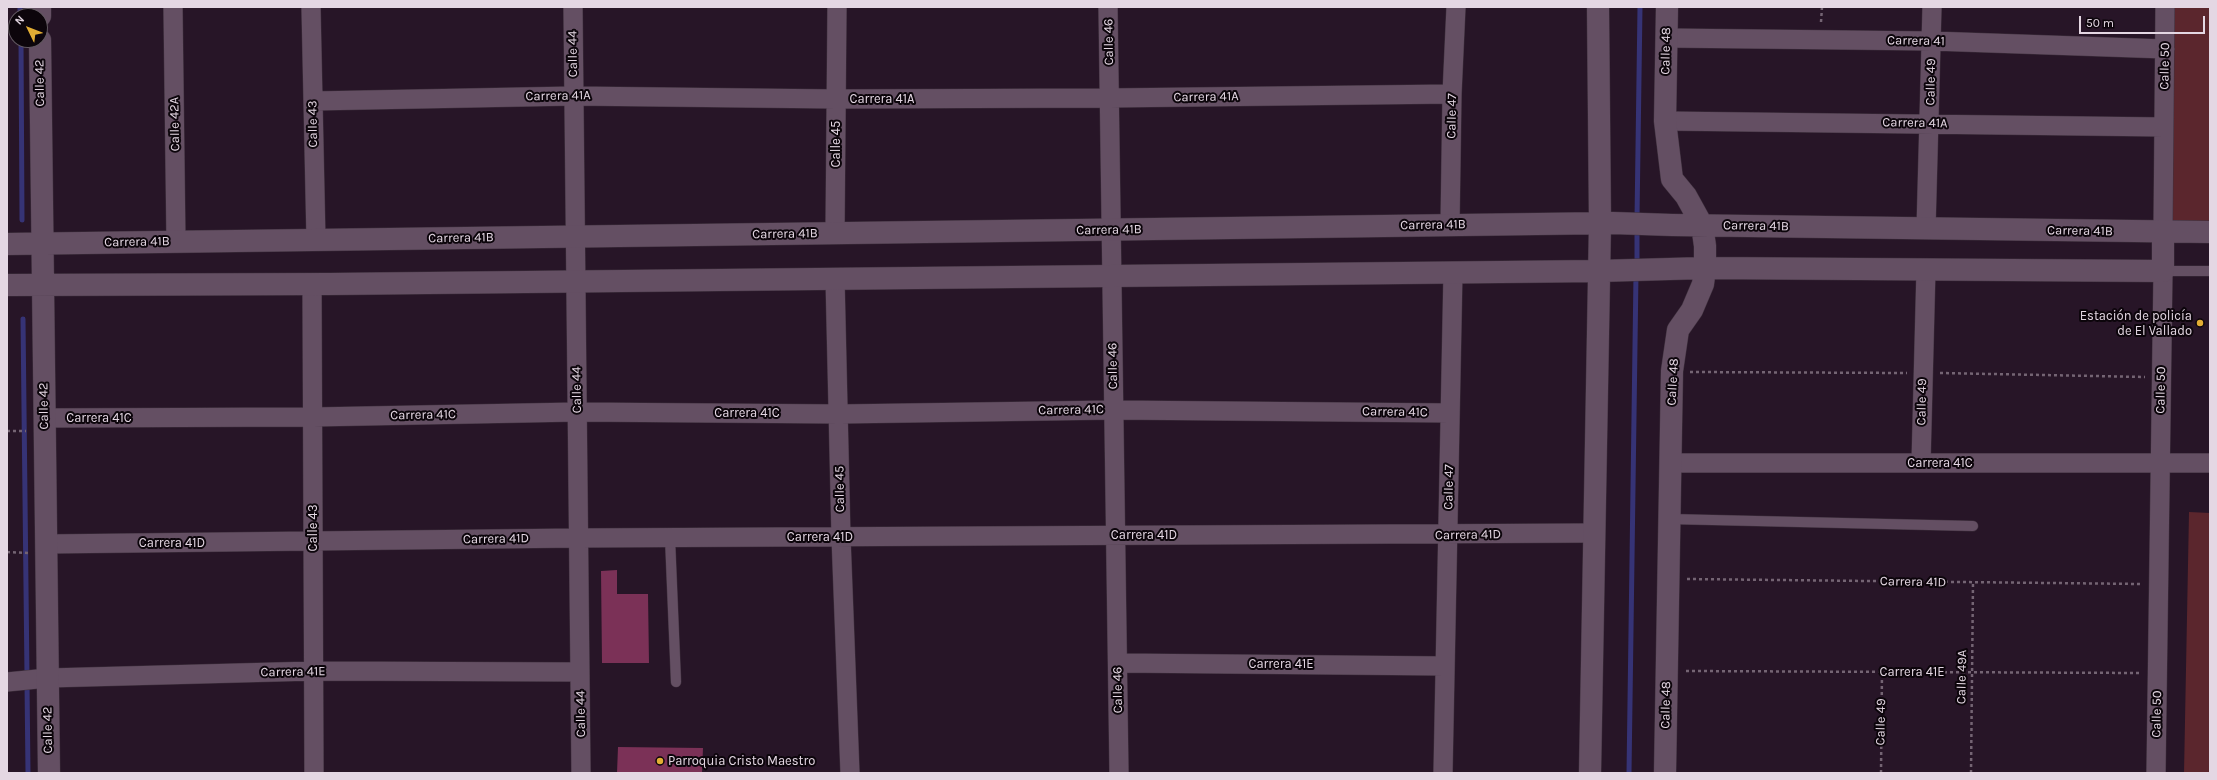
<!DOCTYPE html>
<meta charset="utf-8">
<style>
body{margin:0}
#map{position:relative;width:2217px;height:780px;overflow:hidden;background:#271527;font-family:Karla,sans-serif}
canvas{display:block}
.frame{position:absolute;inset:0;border:8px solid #e4d7e3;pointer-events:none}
.north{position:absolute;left:8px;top:8px;width:40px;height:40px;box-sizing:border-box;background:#0c050b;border:1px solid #625961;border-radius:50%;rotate:313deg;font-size:11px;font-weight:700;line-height:16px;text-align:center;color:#e4d7e3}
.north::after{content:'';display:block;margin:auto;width:14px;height:18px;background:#e3ae34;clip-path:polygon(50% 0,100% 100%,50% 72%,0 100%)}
.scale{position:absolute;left:2079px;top:16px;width:126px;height:18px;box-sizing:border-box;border:2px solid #e4d7e3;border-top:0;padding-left:5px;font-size:12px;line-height:14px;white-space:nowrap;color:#e4d7e3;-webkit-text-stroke:3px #0c050b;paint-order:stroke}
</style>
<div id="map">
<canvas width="2217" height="780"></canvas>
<div class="frame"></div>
<div class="north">N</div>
<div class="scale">50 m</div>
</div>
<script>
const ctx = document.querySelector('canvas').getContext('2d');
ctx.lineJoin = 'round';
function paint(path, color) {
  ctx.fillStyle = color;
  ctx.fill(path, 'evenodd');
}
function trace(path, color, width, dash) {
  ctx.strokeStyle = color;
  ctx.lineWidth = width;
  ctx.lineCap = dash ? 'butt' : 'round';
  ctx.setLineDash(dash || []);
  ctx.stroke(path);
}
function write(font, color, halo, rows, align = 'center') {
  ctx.font = font + ' Karla,sans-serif';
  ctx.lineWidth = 4;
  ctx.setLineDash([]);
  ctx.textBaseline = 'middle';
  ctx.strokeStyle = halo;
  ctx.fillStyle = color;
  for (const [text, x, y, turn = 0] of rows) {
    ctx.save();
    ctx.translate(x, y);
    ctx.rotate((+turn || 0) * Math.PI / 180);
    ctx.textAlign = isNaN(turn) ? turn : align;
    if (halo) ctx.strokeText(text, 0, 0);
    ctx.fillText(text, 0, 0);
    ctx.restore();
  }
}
paint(new Path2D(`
 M2165 7H2210V232H2163Z
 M2189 512 2210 513V773H2184Z`), '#5b262d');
trace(new Path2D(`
 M20 7V16
 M21 40 22 220
 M1637 218 1640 7
 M1637 264V228
 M23 319 27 676
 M27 684 28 773
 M1629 773 1636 274`), '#363376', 5);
paint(new Path2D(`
 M617 570V594H648L649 663H602L601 571Z
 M618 747 703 748 702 773H617Z`), '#7b3157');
const service = new Path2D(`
 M2163 271H2210
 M1669 519 1973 526
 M670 538 676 682`);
const minor = new Path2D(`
 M173 7 176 242
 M311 7 316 240
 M573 7 581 773
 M1108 7 1119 773
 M1667 38 1932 41 2165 49
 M313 101 574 96 836 99 1109 98 1452 94
 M1665 121 2164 127
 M1450 225 1452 94 1456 7
 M1926 229 1932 7
 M2163 232 2165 7
 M835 233 837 7
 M835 278 841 537 850 773
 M312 284 314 773
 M45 418 313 417 577 412 840 414 1114 410 1450 413
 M1670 463H2210
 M1921 463 1926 269
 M46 544 578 538 1594 533
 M1118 663 1445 666
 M7 682 48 678 314 671 580 672
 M1443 773 1453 272
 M2156 773 2163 271`);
const tertiary = new Path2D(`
 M40 7V16
 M40 40 49 773
 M7 244 1613 223 1672 225 2210 232
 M7 285 330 284 1598 271 1705 268 2163 271V232
 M1590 773 1600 223 1598 7
 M1665 773 1672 371 1678 330 1692 310 1703 284 1705 268V246L1702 225 1686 196 1672 179 1665 121 1667 7`);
trace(service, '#3f313e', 11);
trace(minor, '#3f313e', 20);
trace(tertiary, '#3f313e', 23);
trace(new Path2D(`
 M1821 22 1822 7
 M1690 372 1907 373
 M1940 373 2145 377
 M7 431H26
 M7 552 28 553
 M1687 579 2142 584
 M1686 671 2141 673
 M1881 773 1882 671
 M1971 773 1973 582`), '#746473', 2.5, [3, 3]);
trace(service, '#644f63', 10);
trace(minor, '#644f63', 19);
trace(tertiary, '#644f63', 22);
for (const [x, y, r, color] of [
 [2200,323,4,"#e3ae34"],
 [660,761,4,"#e3ae34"]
]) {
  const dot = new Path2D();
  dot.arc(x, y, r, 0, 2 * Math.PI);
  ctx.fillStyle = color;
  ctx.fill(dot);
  trace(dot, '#0c050b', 1.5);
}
write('13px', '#e4d7e3', '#0c050b', [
 ["Carrera 41",1916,41,1],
 ["Calle 46",1109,42,-91],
 ["Calle 48",1666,51,-89],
 ["Calle 44",573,54,-91],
 ["Calle 50",2165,66,-89],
 ["Calle 49",1931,82,-89],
 ["Calle 42",40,83,-91],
 ["Carrera 41A",558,96,-1],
 ["Carrera 41A",1206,97,-1],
 ["Carrera 41A",882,99],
 ["Calle 47",1452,116,-89],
 ["Carrera 41A",1915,123,1],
 ["Calle 42A",175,124,-91],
 ["Calle 43",313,124,-91],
 ["Calle 45",836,144,-90],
 ["Carrera 41B",1433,225,-1],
 ["Carrera 41B",1756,226,1],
 ["Carrera 41B",1109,230,-1],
 ["Carrera 41B",2080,231,1],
 ["Carrera 41B",785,234,-1],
 ["Carrera 41B",461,238,-1],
 ["Carrera 41B",137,242,-1],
 ["Calle 46",1113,366,-91],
 ["Calle 48",1673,382,-87],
 ["Calle 44",577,390,-91],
 ["Calle 50",2161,390,-89],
 ["Calle 49",1922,402,-89],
 ["Calle 42",44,406,-91],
 ["Carrera 41C",1071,410,-1],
 ["Carrera 41C",1395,412,1],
 ["Carrera 41C",747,413],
 ["Carrera 41C",423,415,-1],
 ["Carrera 41C",99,418],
 ["Carrera 41C",1940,463],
 ["Calle 47",1449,487,-89],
 ["Calle 45",840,489,-91],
 ["Calle 43",313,528,-90],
 ["Carrera 41D",1144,535],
 ["Carrera 41D",1468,535,-1],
 ["Carrera 41D",820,537],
 ["Carrera 41D",496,539,-1],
 ["Carrera 41D",172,543],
 ["Carrera 41D",1913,582,1],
 ["Carrera 41E",1281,664],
 ["Carrera 41E",293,672,-1],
 ["Carrera 41E",1912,672],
 ["Calle 49A",1962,677,-89],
 ["Calle 46",1118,690,-91],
 ["Calle 48",1666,705,-89],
 ["Calle 44",581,714,-91],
 ["Calle 50",2157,714,-89],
 ["Calle 49",1881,722,-89],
 ["Calle 42",48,730,-91]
]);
write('13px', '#e4d7e3', '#0c050b', [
 ["Estación de policía",2192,316],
 ["de El Vallado",2192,331],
 ["Parroquia Cristo Maestro",668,761,"left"]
], 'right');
</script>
